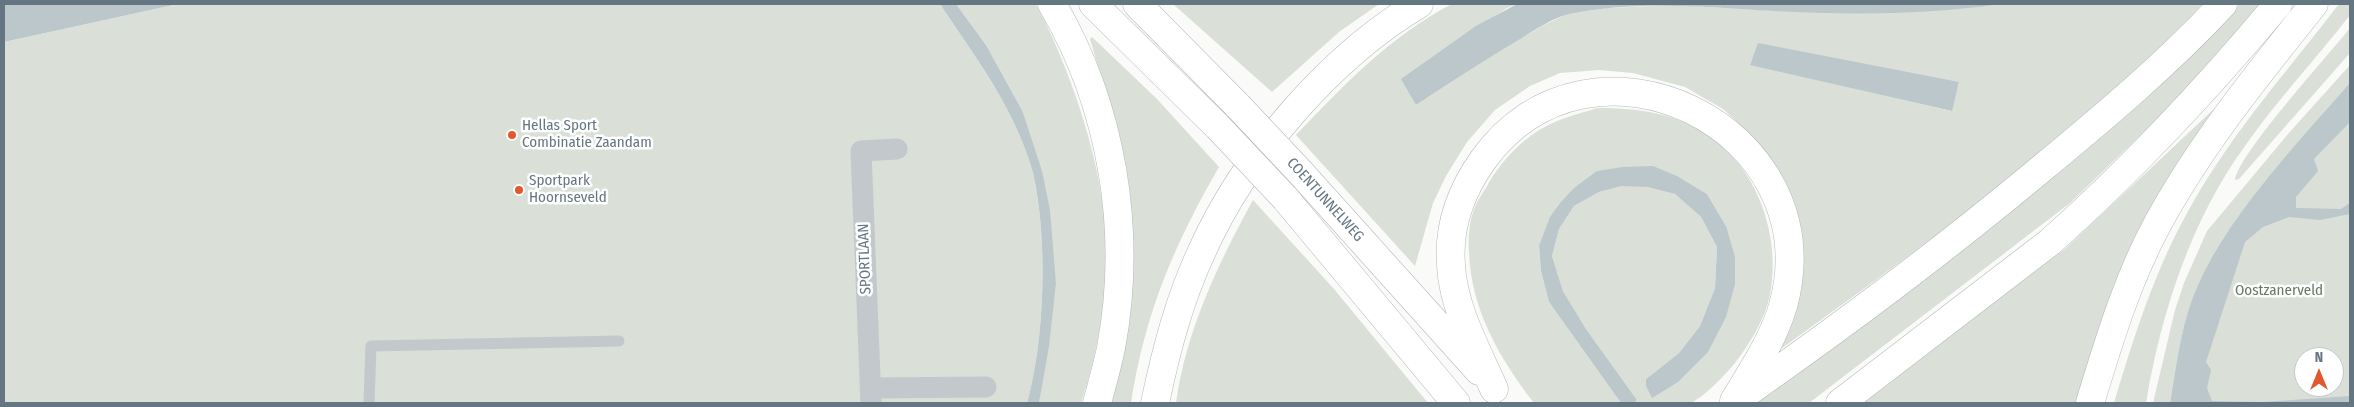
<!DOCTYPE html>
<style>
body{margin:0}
#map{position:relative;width:2354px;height:407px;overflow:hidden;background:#fafaf8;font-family:"Fira Sans Condensed",sans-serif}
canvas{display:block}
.frame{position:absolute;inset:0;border:5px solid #657683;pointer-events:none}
.north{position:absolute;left:2294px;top:347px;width:50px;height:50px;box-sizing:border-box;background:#fff;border:1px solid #c1c8cd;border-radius:50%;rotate:0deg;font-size:14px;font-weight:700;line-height:20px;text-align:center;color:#657683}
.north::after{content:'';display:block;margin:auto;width:18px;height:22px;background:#e4572e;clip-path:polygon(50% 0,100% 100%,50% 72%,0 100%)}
</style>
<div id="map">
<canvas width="2354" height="407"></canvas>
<div class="frame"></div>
<div class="north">N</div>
</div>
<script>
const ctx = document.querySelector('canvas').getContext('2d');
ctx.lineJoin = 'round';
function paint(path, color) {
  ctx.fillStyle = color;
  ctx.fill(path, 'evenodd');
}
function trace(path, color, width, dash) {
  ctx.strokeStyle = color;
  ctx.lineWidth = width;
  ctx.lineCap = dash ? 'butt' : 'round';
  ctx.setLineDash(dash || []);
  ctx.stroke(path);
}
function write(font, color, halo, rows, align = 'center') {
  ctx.font = font + ' "Fira Sans Condensed",sans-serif';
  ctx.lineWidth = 5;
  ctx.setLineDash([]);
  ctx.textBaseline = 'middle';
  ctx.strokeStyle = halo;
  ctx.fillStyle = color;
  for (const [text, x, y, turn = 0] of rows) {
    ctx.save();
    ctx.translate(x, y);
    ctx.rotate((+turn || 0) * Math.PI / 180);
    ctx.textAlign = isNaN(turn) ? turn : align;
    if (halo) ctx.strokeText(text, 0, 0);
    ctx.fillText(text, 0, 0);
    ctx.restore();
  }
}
paint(new Path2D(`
 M178 4H940C963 39 990 75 1009 113 1018 130 1028 154 1033 173 1048 238 1045 339 1027 403H4V42Z
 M956 4H1036C1069 66 1099 154 1105 224 1111 280 1099 350 1081 403H1039L1056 284 1022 110 986 45Z
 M1173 4H1379L1339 32 1272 92Z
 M1452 4H1517L1507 8 1402 79 1416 105 1486 59 1542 26 1567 14 1607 8 1673 5 1777 11 1853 12 1927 11 2000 4H2203C2075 137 1924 246 1775 353L1777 176 1751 135 1723 109 1685 87 1633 73 1599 70 1560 73 1530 86 1495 110 1467 142 1446 176 1433 203 1415 266 1296 135C1345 84 1389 37 1452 4ZM1758 47 1959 83 1951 111 1750 64Z
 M2240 4H2265L2177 100 2070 203 1809 403H1751L2162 80Z
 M2339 4H2350V15C2316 59 2277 100 2245 146 2191 220 2161 313 2146 403H2114C2134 336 2156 267 2191 206 2232 133 2288 70 2339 4Z
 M2350 28V53L2239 179 2235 180C2239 153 2328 56 2350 28Z
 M1092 37 1157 99 1219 167C1174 245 1145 313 1131 403H1108L1114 120 1090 39Z
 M2350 65V403H2171L2179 354 2309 130C2264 180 2218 236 2193 299 2180 332 2176 369 2170 403H2153L2175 310 2184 283 2207 231 2288 134ZM2304 357H2334V387H2304Z
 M2216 107 2218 109 2083 403H1860L2066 248Z
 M1597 108C1634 108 1671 112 1703 132 1755 163 1780 231 1771 289 1767 316 1751 342 1735 363 1727 373 1701 400 1690 403 1678 407 1648 403 1634 403L1637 400 1586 329 1563 291 1552 256 1559 229 1574 206 1599 192 1622 186H1648L1675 194 1701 217 1717 247 1715 288 1700 326 1679 353 1646 379 1708 352 1726 226 1707 194 1679 177 1597 171 1539 246 1541 271 1549 302 1621 403H1534C1500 359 1471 310 1469 252 1468 238 1469 221 1475 207 1478 199 1484 192 1488 184 1501 162 1521 140 1543 128 1560 118 1579 114 1597 108Z
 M1253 200 1334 289 1428 403H1176C1186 331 1218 264 1253 200Z`), '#dadfd7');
paint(new Path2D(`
 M7 4H178L4 42V5Z
 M940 4H956L986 45 1022 110 1042 171 1050 210 1056 284 1049 346 1039 403H1027C1045 339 1048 238 1033 173 1028 154 1018 130 1009 113 990 75 963 39 940 4Z
 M1517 4H2000C1926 15 1848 15 1773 11 1706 7 1636 0 1569 14 1553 18 1536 29 1522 38 1486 59 1451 82 1416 105L1401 79 1476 26Z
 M1758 43 1959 82 1952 111 1750 65Z
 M2350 83V122L2314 159 2318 171 2296 197V208L2341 209 2350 203V214L2320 220 2289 217 2263 227 2245 242 2206 362 2211 370 2207 388 2212 401 2263 402 2350 396V403H2170C2176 368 2180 333 2192 300 2221 222 2296 145 2350 83Z
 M1653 166 1679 177 1707 194 1726 226 1735 257V284L1726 317 1708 352 1678 382 1652 398 1646 386V379L1679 353 1700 326 1715 288 1717 247 1701 217 1675 194 1648 187 1622 186 1599 192 1574 206 1559 229 1552 256 1563 291 1586 329 1637 400 1634 403H1621L1549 302 1541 271 1539 246 1550 217 1561 202 1574 188 1597 171 1623 167Z`), '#bbc7cb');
const motorway = new Path2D(`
 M1052 4C1112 106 1133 231 1111 348 1107 367 1102 385 1097 403
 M1093 4 1218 127
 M1137 4 1238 106
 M1301 173 1479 371
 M1285 198 1456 403
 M1494 389C1477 350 1453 308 1451 265 1448 227 1461 191 1483 160 1591 10 1832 128 1783 306 1773 340 1752 371 1734 401
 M1742 396C1845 324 1945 249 2041 169 2104 117 2167 64 2223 4
 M1155 403C1166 351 1179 300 1202 251 1244 157 1330 57 1419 4
 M1840 403 2050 242C2132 169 2208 88 2278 4
 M2090 403C2109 341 2127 280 2158 223 2201 144 2258 74 2314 4`);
trace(motorway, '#b4b9bd', 29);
trace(new Path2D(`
 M369 403 371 346 619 341`), '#c3c8cc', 11);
trace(new Path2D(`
 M870 388 986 387
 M871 403 861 151 897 149`), '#c3c8cc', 21);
trace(motorway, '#fff', 28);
const motorwayBridge = new Path2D(`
 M1238 106 1301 173
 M1218 127 1285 198`);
trace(motorwayBridge, '#b4b9bd', 29, []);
trace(motorwayBridge, '#fff', 28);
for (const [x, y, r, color] of [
 [512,135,5,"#e4572e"],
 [519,190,5,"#e4572e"]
]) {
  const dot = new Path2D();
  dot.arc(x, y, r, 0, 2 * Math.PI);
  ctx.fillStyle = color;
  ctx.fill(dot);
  trace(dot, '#fff', 2);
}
write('15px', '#657683', '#fff', [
 ["Hellas Sport",522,126],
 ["Combinatie Zaandam",522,143],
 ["Sportpark",529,181],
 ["Hoornseveld",529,198]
], 'left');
write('15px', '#657683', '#fff', [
 ["COENTUNNELWEG",1325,200,48],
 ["SPORTLAAN",865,259,-92]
]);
write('15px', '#687a64', '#fff', [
 ["Oostzanerveld",2279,291]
]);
</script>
